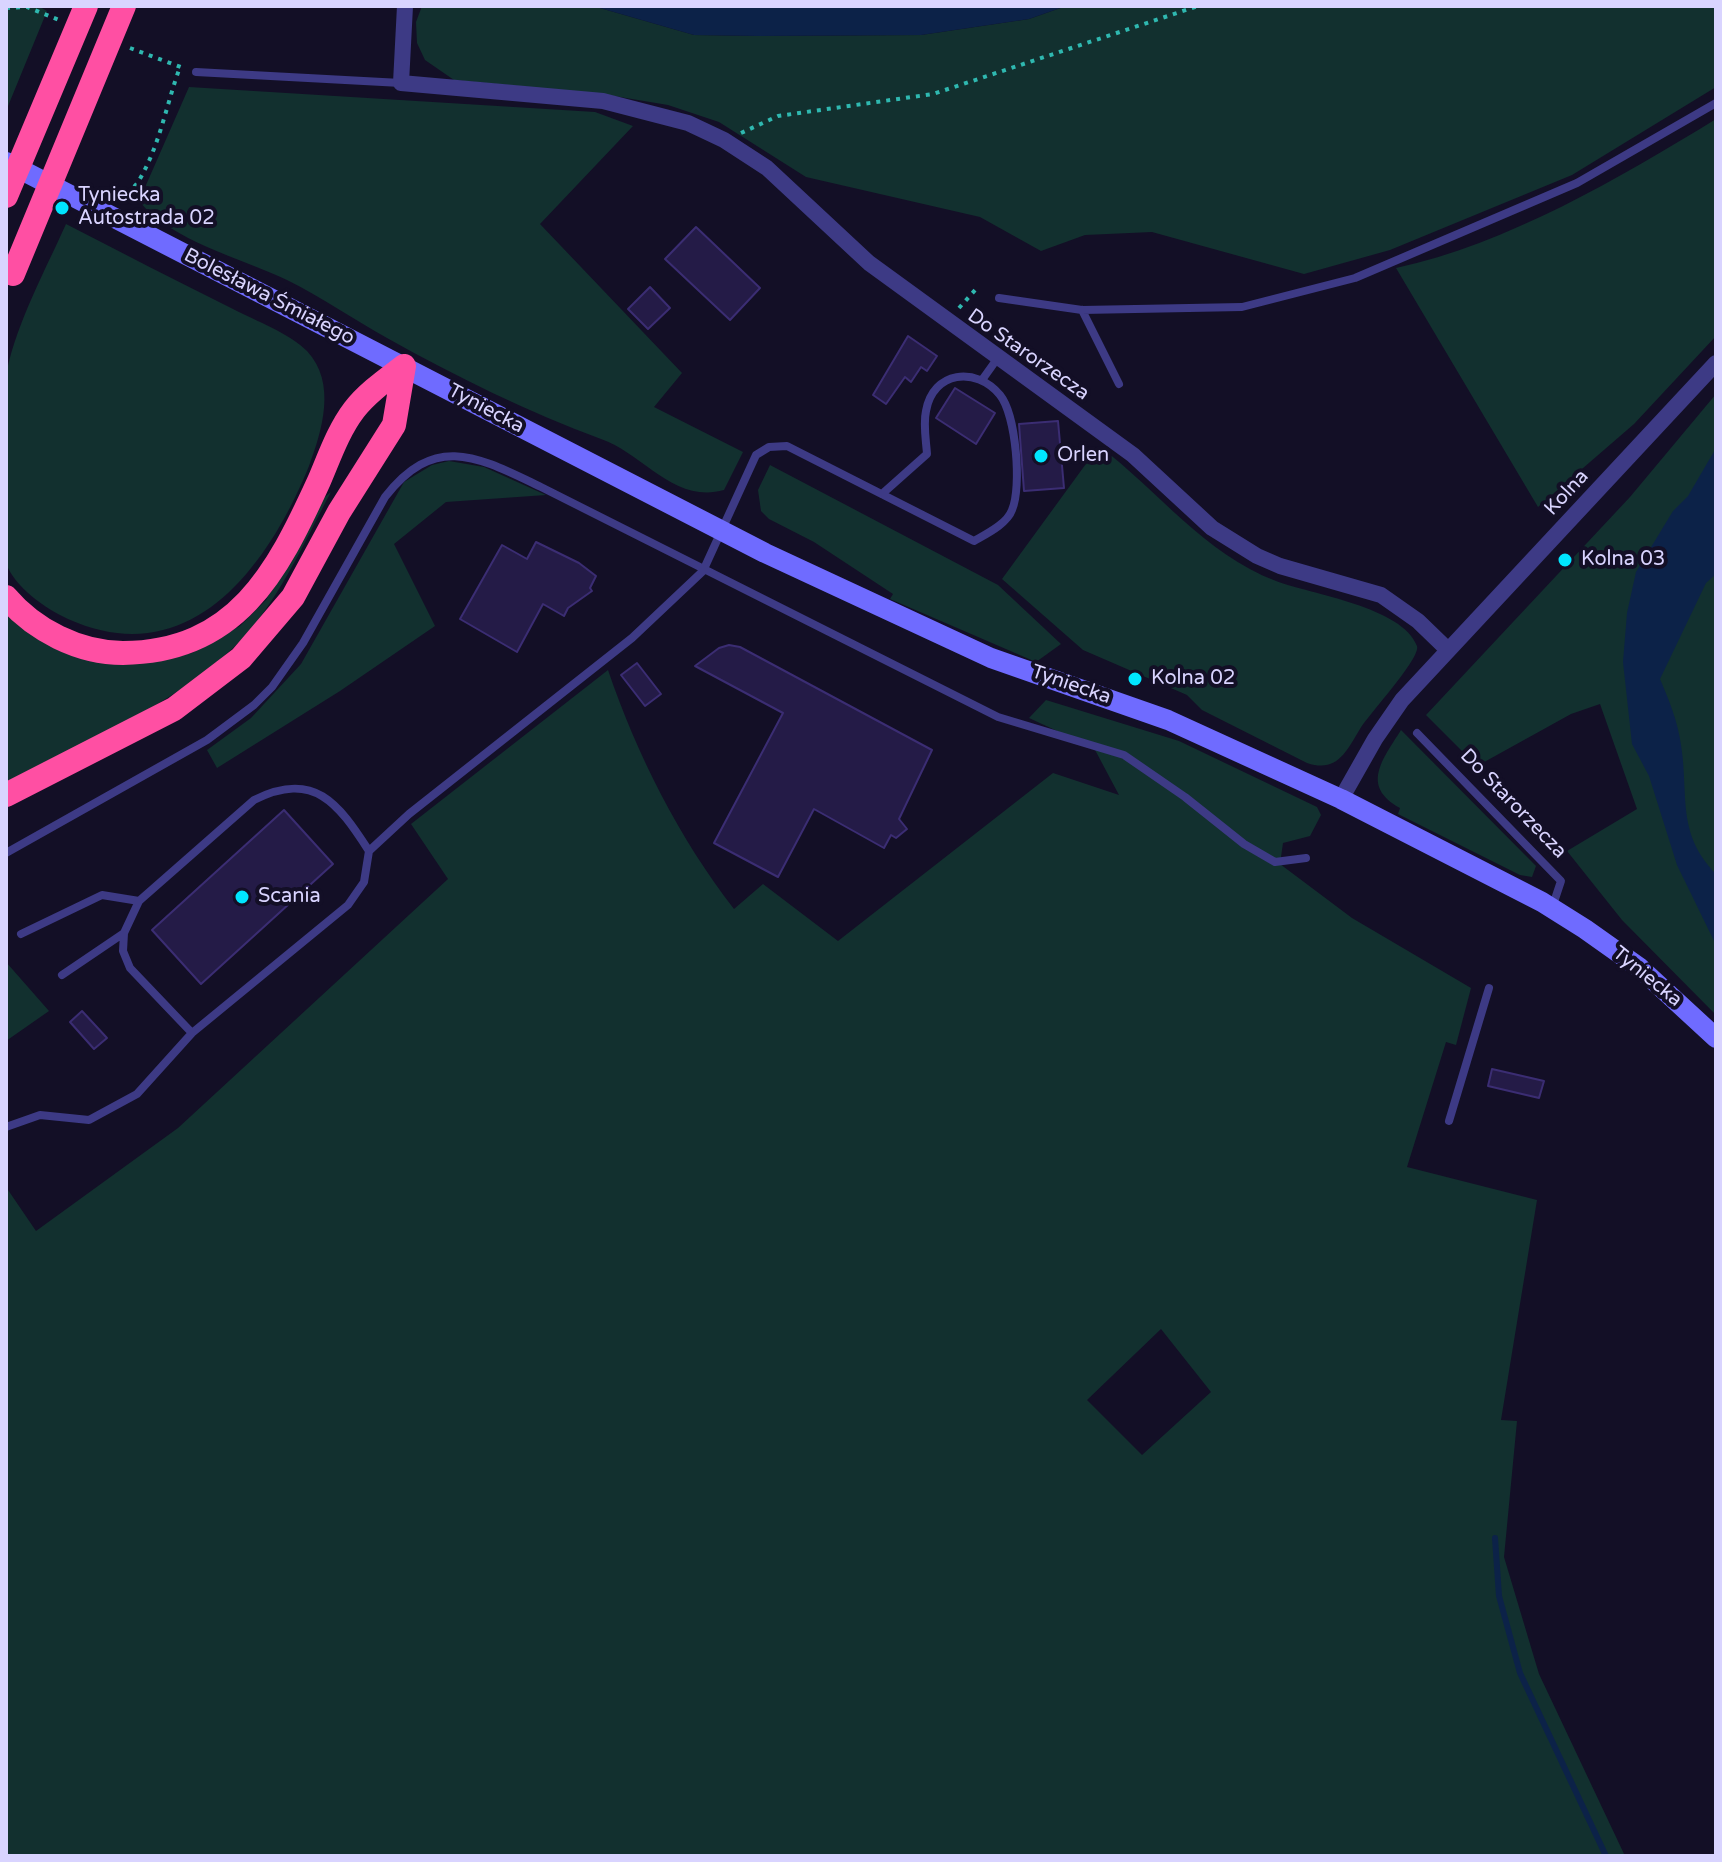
<!DOCTYPE html>
<meta charset="utf-8">
<style>
body{margin:0}
#map{position:relative;width:1722px;height:1862px;overflow:hidden;background:#130f26;font-family:"Varela Round",sans-serif}
canvas{display:block}
.frame{position:absolute;inset:0;border:8px solid #d9d4ff;pointer-events:none}
</style>
<div id="map">
<canvas width="1722" height="1862"></canvas>
<div class="frame"></div>
</div>
<script>
const ctx = document.querySelector('canvas').getContext('2d');
ctx.lineJoin = 'round';
function paint(path, color) {
  ctx.fillStyle = color;
  ctx.fill(path, 'evenodd');
}
function trace(path, color, width, dash) {
  ctx.strokeStyle = color;
  ctx.lineWidth = width;
  ctx.lineCap = dash ? 'butt' : 'round';
  ctx.setLineDash(dash || []);
  ctx.stroke(path);
}
function write(font, color, halo, rows, align = 'center') {
  ctx.font = font + ' "Varela Round",sans-serif';
  ctx.lineWidth = 8;
  ctx.setLineDash([]);
  ctx.textBaseline = 'middle';
  ctx.strokeStyle = halo;
  ctx.fillStyle = color;
  for (const [text, x, y, turn = 0] of rows) {
    ctx.save();
    ctx.translate(x, y);
    ctx.rotate((+turn || 0) * Math.PI / 180);
    ctx.textAlign = isNaN(turn) ? turn : align;
    if (halo) ctx.strokeText(text, 0, 0);
    ctx.fillText(text, 0, 0);
    ctx.restore();
  }
}
paint(new Path2D(`
 M6 6H38L47 11 6 111Z
 M422 6H593L694 35 760 36 921 35 1029 19 1066 6H1716V87L1572 175 1390 250 1304 274 1152 232 1085 235 1041 251 980 217 806 177 719 122 668 105 602 94 454 80 425 60 417 43 416 22Z
 M189 87 595 112 633 126 540 224 682 373 654 407 743 452 724 490C674 504 644 454 601 439 528 412 455 376 387 338 353 319 321 297 287 280 239 257 173 242 139 201Z
 M1716 119V336L1634 424 1538 507 1396 268C1507 244 1620 178 1716 119Z
 M66 224C122 253 177 281 233 309 256 321 289 333 307 351 337 383 322 431 309 466 268 567 190 674 68 619 45 608 15 588 6 563 1 549 6 513 6 497 6 464 0 398 7 370 18 320 45 271 66 224Z
 M1716 394V1015L1622 920 1567 851 1637 809 1600 704 1571 714 1477 766 1426 715 1630 497Z
 M1099 446C1160 492 1203 553 1276 581 1310 594 1403 607 1417 646 1421 658 1370 713 1360 729 1346 752 1337 773 1307 763L1202 710 1187 695 1083 650 1002 579Z
 M449 461 484 467 546 495 446 502 394 544 435 626 340 691 217 768 207 750 251 718 301 664 404 482 432 465Z
 M770 465 998 585 1061 644 1036 662 890 599 893 594 814 542 769 519 761 511 758 490Z
 M331 492C303 544 277 606 233 648 169 709 83 741 6 782V611L152 662 192 653 240 626 266 600 320 501Z
 M608 670C637 755 679 838 734 909L763 884 838 941 1053 773 1119 795 1094 748 1029 718 1046 700 1179 741 1317 807 1321 815 1310 836 1283 843 1280 864 1352 918 1471 988 1456 1045 1446 1042 1407 1167 1537 1200 1501 1420 1517 1421 1504 1557 1539 1674 1625 1856H6V1187L36 1231 178 1128 448 879 411 824ZM1161 1329 1211 1392 1142 1455 1087 1400Z
 M1401 730 1536 866 1532 877 1520 875 1398 814 1400 808C1360 786 1383 759 1401 730Z
 M6 962 49 1011 6 1041Z`), '#12302f');
paint(new Path2D(`
 M593 6H1066L1029 19 921 35 760 36 694 35Z
 M1716 448V574L1706 583 1660 679C1669 700 1678 722 1681 745 1689 796 1676 833 1716 874V945L1677 865 1649 776 1632 744 1623 662 1627 613 1636 572 1673 511 1688 496Z`), '#0c2248');
trace(new Path2D(`
 M1495 1538 1499 1596 1520 1673 1606 1856`), '#0c2248', 6);
const building = new Path2D(`
 M696 227 760 288 730 320 665 259Z
 M650 287 670 308 648 329 628 309Z
 M908 336 937 356 927 371 921 367 911 382 905 377 886 404 873 395Z
 M955 388 995 413 976 444 936 418Z
 M1058 421 1064 488 1024 491 1019 424Z
 M536 542 579 563 596 576 590 588 592 591 568 608 564 616 543 604 517 652 460 619 502 545 527 559Z
 M729 645 740 647 932 750 899 819 907 829 896 838 891 835 884 848 814 809 778 877 714 843 783 713 695 666 719 648Z
 M637 663 661 694 645 706 621 675Z
 M284 810 333 864 201 984 152 930Z
 M82 1011 107 1038 94 1049 70 1022Z
 M1492 1069 1544 1081 1539 1098 1488 1086Z`);
paint(building, '#241b47');
trace(building, '#3b2d73', 2);
trace(new Path2D(`
 M6 8 27 7 59 20
 M130 48 186 69
 M741 133 778 116 933 94 1198 6
 M120 201C125 194 133 189 138 182 160 146 166 105 180 67
 M959 308 976 289`), '#2fb8b0', 4, [4, 6]);
trace(new Path2D(`
 M196 72 401 83
 M999 298 1082 310 1242 307 1355 278 1577 183 1716 103
 M1082 310 1119 384
 M982 380 997 359
 M1417 733 1561 881 1552 908
 M369 851C338 803 314 770 254 800L139 901 124 933 123 951 130 968 192 1033 348 905 364 882 369 851 409 814 632 638 703 571 756 455 769 447 787 446 974 541C986 534 1007 524 1012 510 1022 487 1016 415 1000 395 976 366 933 371 926 411 923 424 926 440 927 454L882 494
 M6 853 207 740 254 705 272 687 303 643 385 497C436 432 478 457 541 487L998 717 1124 755 1185 797 1244 844 1275 862 1306 858
 M21 934 102 895 139 901
 M62 975 124 933
 M1449 1121 1489 988
 M6 1127 40 1115 89 1120 137 1094 192 1033`), '#3d3a85', 8);
trace(new Path2D(`
 M405 6 401 83 603 101 688 123 724 140 767 168 869 263 1133 455 1212 528 1257 556 1280 566 1381 595 1418 621 1448 650
 M1341 799 1375 739 1402 700 1716 363`), '#3d3a85', 16);
trace(new Path2D(`
 M6 162 765 553 991 658 1168 720 1341 799 1542 902 1585 929 1640 968 1716 1038`), '#6f6bff', 20);
trace(new Path2D(`
 M6 597C34 630 79 653 123 653 236 652 277 573 319 481 329 458 338 431 354 410 367 393 387 379 404 366
 M6 795 174 709 241 658 293 597 339 512 394 425 404 366`), '#ff4fa3', 24);
trace(new Path2D(`
 M6 196 86 6
 M13 274 124 6`), '#ff4fa3', 24);
for (const [x, y, r, color] of [
 [62,208,8,"#00e5ff"],
 [1041,456,8,"#00e5ff"],
 [1565,560,8,"#00e5ff"],
 [1135,679,8,"#00e5ff"],
 [242,897,8,"#00e5ff"]
]) {
  const dot = new Path2D();
  dot.arc(x, y, r, 0, 2 * Math.PI);
  ctx.fillStyle = color;
  ctx.fill(dot);
  trace(dot, '#130f26', 3);
}
write('20px', '#d9d4ff', '#130f26', [
 ["Tyniecka",78,196],
 ["Autostrada 02",78,219],
 ["Orlen",1057,456],
 ["Kolna 03",1581,560],
 ["Kolna 02",1151,679],
 ["Scania",258,897]
], 'left');
write('20px', '#d9d4ff', '#130f26', [
 ["Bolesława Śmiałego",269,297,27],
 ["Do Starorzecza",1028,355,35],
 ["Tyniecka",486,409,28],
 ["Kolna",1567,493,-47],
 ["Tyniecka",1071,685,19],
 ["Do Starorzecza",1513,804,46],
 ["Tyniecka",1647,977,39]
]);
</script>
